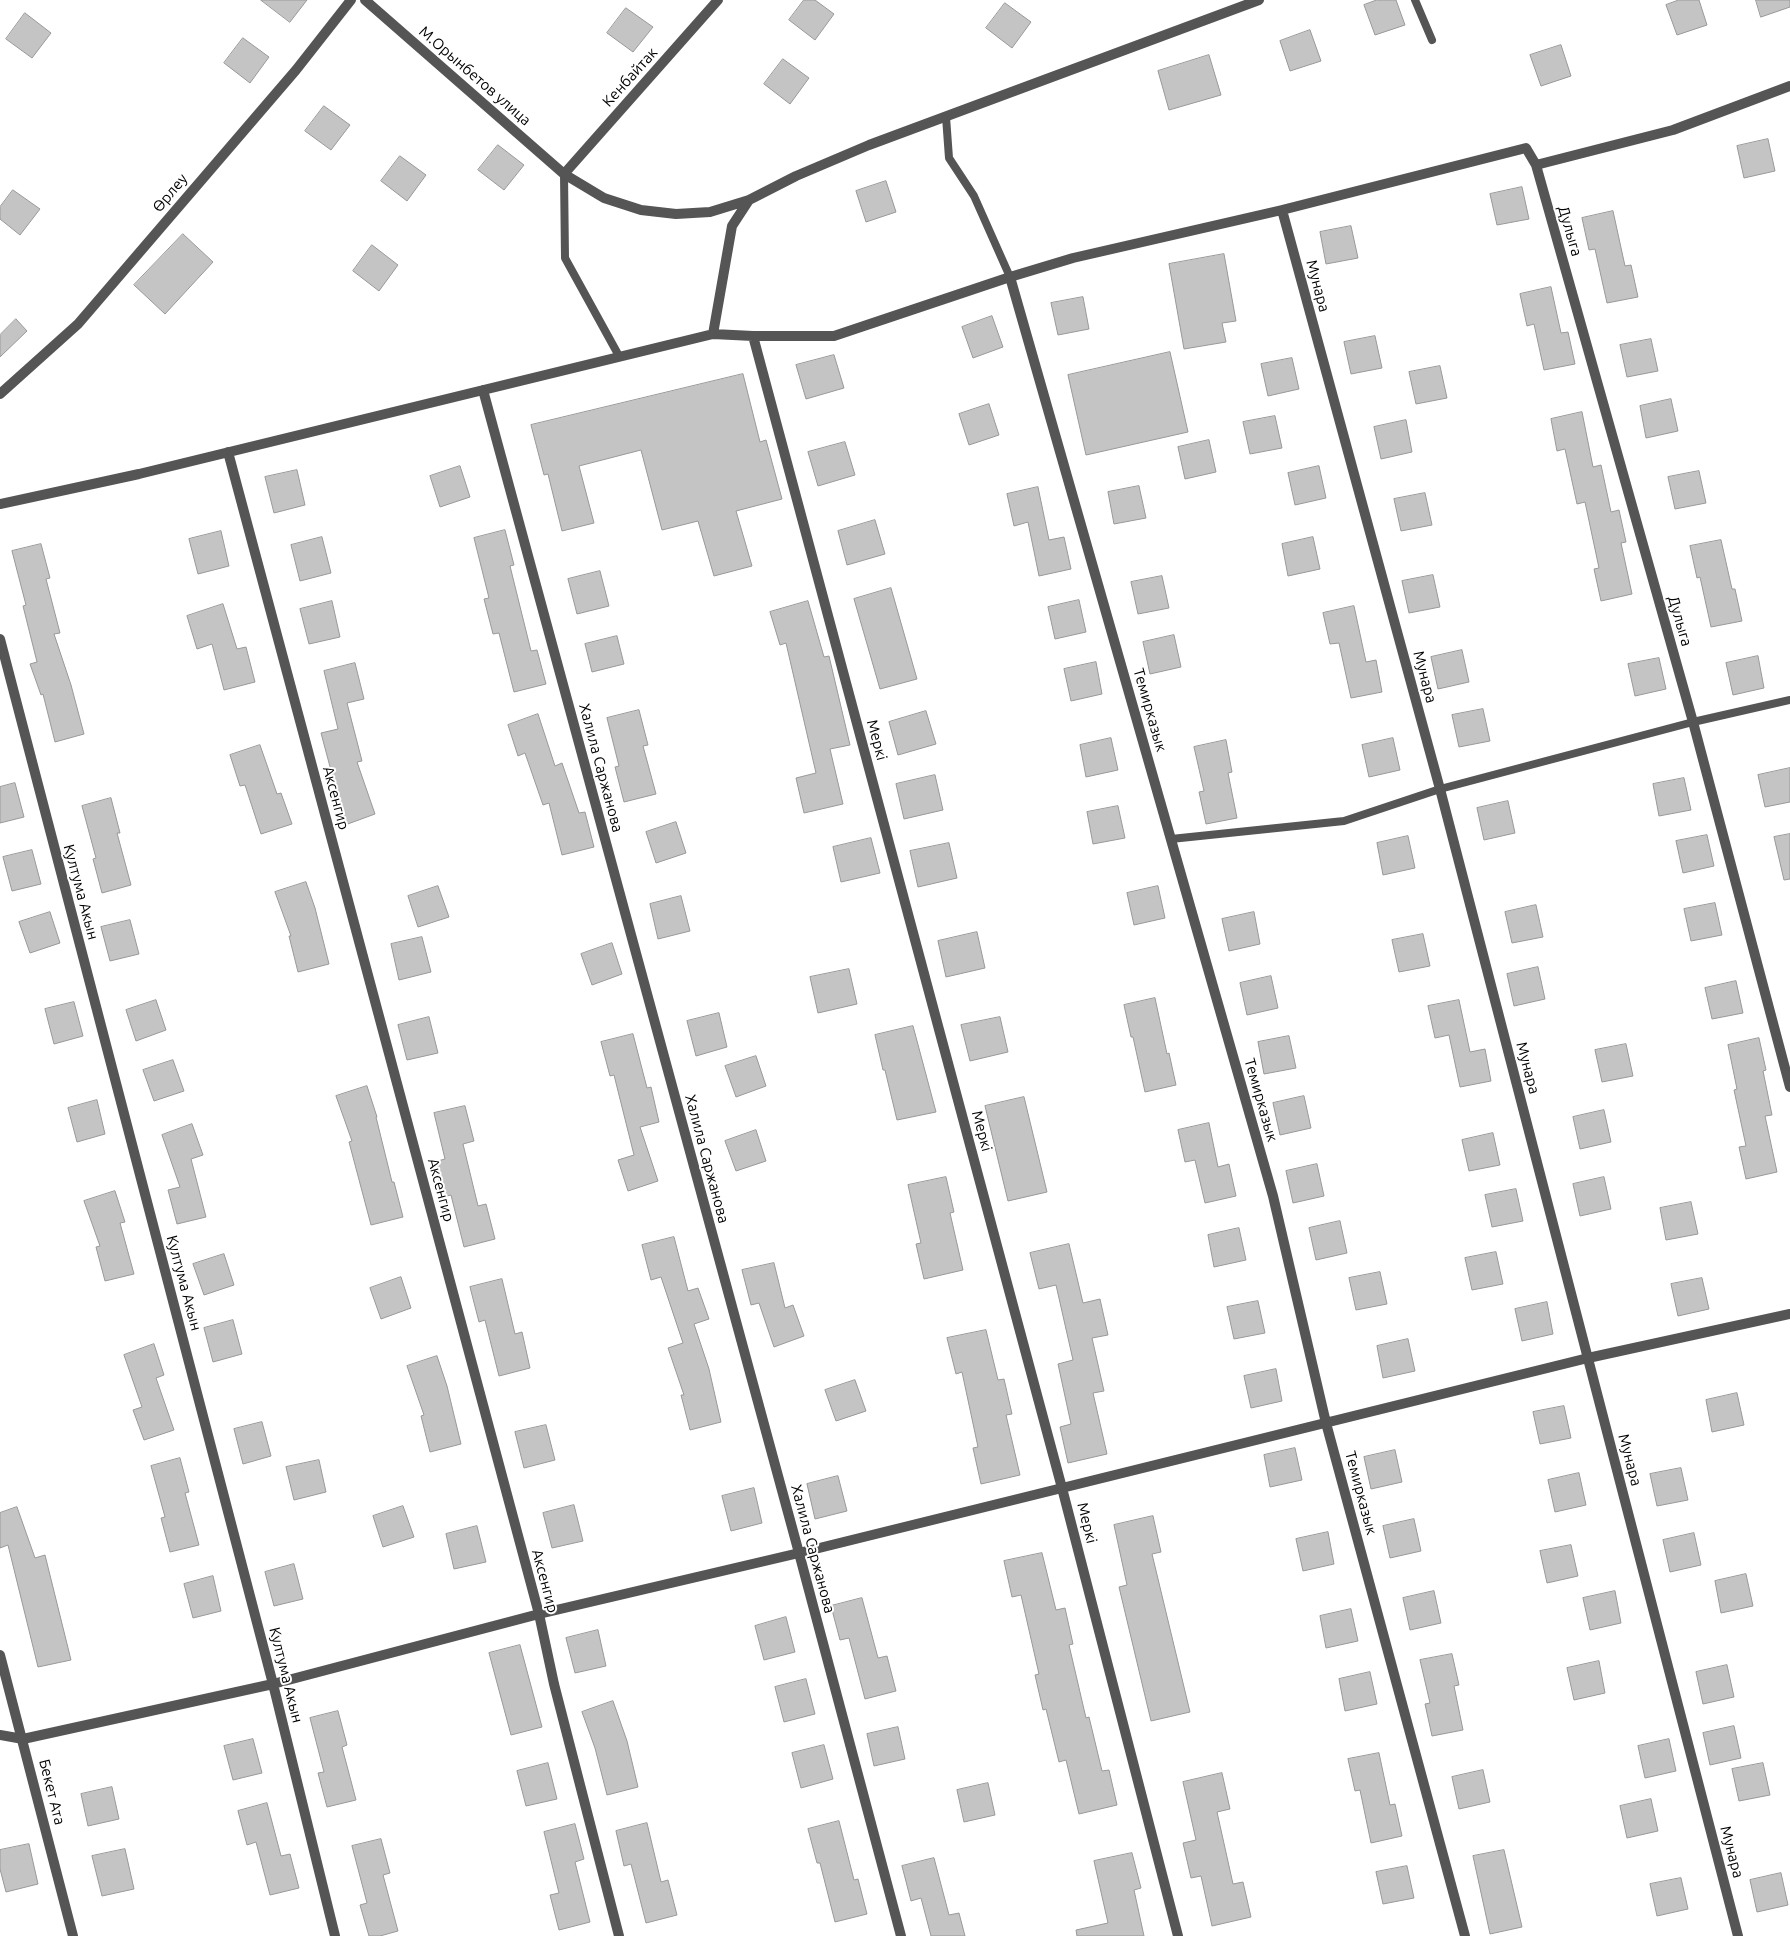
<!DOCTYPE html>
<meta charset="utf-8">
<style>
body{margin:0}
canvas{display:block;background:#fff}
</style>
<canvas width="1790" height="1936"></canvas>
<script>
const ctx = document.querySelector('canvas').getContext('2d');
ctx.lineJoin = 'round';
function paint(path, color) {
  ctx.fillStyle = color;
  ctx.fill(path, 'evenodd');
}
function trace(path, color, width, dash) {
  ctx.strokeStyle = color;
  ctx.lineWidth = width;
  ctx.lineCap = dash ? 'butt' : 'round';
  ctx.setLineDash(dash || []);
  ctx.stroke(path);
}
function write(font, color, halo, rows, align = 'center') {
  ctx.font = font + ' Ubuntu,sans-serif';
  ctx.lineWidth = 4;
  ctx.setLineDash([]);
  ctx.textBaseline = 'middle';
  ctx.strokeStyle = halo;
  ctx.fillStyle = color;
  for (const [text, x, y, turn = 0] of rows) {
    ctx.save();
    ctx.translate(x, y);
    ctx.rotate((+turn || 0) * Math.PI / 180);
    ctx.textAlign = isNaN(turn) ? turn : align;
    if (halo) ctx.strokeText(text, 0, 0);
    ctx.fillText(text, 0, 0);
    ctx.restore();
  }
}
const building = new Path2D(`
 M261 0H307L290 22Z
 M804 0H815L834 14 815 40 789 20Z
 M1377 0H1396L1405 25 1375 35 1364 5Z
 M1679 0H1699L1707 25 1677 35 1666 5Z
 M1756 0H1790V7L1761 17Z
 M1005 3 1031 22 1012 48 986 28Z
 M626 8 653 27 633 52 607 33Z
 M25 13 51 33 32 58 6 39Z
 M1310 30 1321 61 1290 71 1280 41Z
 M243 38 269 57 250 83 224 63Z
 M1561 45 1571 76 1541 86 1530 55Z
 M1209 55 1221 95 1169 110 1158 71Z
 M783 59 809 78 790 104 764 84Z
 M324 106 350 125 331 150 305 131Z
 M1768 139 1775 171 1744 178 1737 146Z
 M498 145 524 165 504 190 478 170Z
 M400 156 426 175 407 201 381 181Z
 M886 181 896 212 866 222 856 191Z
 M1522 187 1529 219 1497 225 1490 194Z
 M13 190 40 209 20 235 0 219V207Z
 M1613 211 1625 266 1631 265 1638 297 1607 303 1595 249 1589 250 1582 218Z
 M1351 226 1358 258 1326 264 1320 232Z
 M183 234 213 262 165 314 134 285Z
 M372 245 398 265 379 291 353 271Z
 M1224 254 1236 321 1222 323 1226 342 1184 349 1169 264Z
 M1551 287 1561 333 1568 332 1575 364 1544 370 1534 324 1527 326 1520 294Z
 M1083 297 1089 329 1058 335 1051 303Z
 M992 316 1003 347 973 358 962 327Z
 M16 319 27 331 0 357V335Z
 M1375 336 1382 368 1351 374 1344 342Z
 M1651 339 1658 371 1627 377 1620 345Z
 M1170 352 1188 432 1086 455 1068 375Z
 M834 355 844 388 806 399 796 365Z
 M1292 358 1299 389 1268 396 1261 364Z
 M1440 366 1447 398 1416 404 1409 372Z
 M743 374 760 442 766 440 782 499 736 511 752 566 714 576 698 521 662 530 641 450 579 466 594 523 562 531 548 474 544 475 531 425Z
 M1671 399 1678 431 1646 438 1640 406Z
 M989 404 999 435 969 445 959 414Z
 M1582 412 1593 467 1601 465 1611 512 1619 510 1626 542 1621 543 1632 594 1601 601 1594 569 1599 568 1585 502 1577 504 1565 449 1557 451 1551 419Z
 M1275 416 1282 448 1250 454 1243 422Z
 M1406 420 1412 452 1381 459 1374 427Z
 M1209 440 1216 472 1185 479 1178 447Z
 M845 442 855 475 818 486 808 452Z
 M460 466 470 497 440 507 430 476Z
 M1319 466 1326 498 1295 505 1288 473Z
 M297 470 305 505 274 513 265 477Z
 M1699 471 1706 503 1675 509 1668 477Z
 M1139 486 1146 518 1114 524 1108 492Z
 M1038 487 1049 540 1064 537 1071 569 1039 576 1028 522 1014 526 1007 494Z
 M1425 493 1432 525 1401 531 1394 499Z
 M875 520 885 554 847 565 838 531Z
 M505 530 514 565 510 566 531 651 537 650 546 684 514 692 499 633 493 634 484 599 489 598 474 538Z
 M221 531 229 566 198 574 189 539Z
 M322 537 331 573 300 581 291 545Z
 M1313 537 1320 569 1288 576 1282 544Z
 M1721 540 1732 589H1735L1742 621 1711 627 1700 577 1697 578 1690 546Z
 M41 544 50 578 46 579 60 633 54 634 71 685 84 734 55 742 43 694 41 695 30 664 37 662 23 606 26 605 12 551Z
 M600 571 609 606 577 614 568 579Z
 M1433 575 1440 607 1409 613 1402 581Z
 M1162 576 1169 608 1138 614 1131 582Z
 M891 588 917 679 880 689 854 599Z
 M1079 600 1086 632 1055 639 1048 607Z
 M332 601 340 637 309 644 300 609Z
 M808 601 824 657 829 656 850 745 830 749 843 804 804 813 796 778 816 773 786 643 780 645 770 612Z
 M223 604 237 649 246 647 255 682 224 690 212 644 197 649 187 616Z
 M1354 606 1366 662 1376 660 1382 692 1351 698 1339 643 1330 644 1323 613Z
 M1174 635 1181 667 1150 674 1143 642Z
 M617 636 624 664 592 672 585 644Z
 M1462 650 1469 682 1438 689 1431 657Z
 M1758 656 1764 688 1733 695 1726 663Z
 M1659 658 1666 689 1635 696 1628 664Z
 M1096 662 1102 694 1071 701 1064 669Z
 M355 663 364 699 347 703 362 761 357 762 375 814 345 825 334 794 337 793 321 733 338 729 324 671Z
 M1483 709 1490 741 1459 747 1452 715Z
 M639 710 648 745 643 746 656 794 624 802 615 767 619 766 607 718Z
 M926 711 936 744 898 755 889 722Z
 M538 714 555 766 562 763 579 813 585 812 594 847 562 855 549 803 543 805 525 753 518 756 508 725Z
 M1111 738 1118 770 1086 777 1080 745Z
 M1393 738 1400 770 1369 777 1362 745Z
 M1226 740 1232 772 1228 773 1237 818 1206 824 1199 792 1204 791 1194 747Z
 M260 745 277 794 281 793 292 824 261 834 245 785 240 786 230 755Z
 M1790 768V802L1765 807 1758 775Z
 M935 775 943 810 904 819 896 784Z
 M1684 778 1691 810 1659 816 1653 784Z
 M15 783 24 817 0 823V787Z
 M111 798 120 833H117L131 885 102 893 93 859 96 858 82 806Z
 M1508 801 1515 833 1484 840 1477 808Z
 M1118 806 1125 838 1093 844 1087 812Z
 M676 822 686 853 656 863 646 832Z
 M1790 834V879L1784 880 1774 837Z
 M1707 835 1714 866 1683 873 1676 841Z
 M1408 836 1415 868 1383 875 1377 843Z
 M871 838 880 873 841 882 833 847Z
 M949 843 957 878 918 887 910 851Z
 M32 850 41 884 12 891 3 857Z
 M306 882 315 908 329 964 298 972 289 936H291L275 892Z
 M438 886 449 917 418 927 408 896Z
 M1158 886 1165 918 1134 925 1127 893Z
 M681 896 690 931 658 939 650 904Z
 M1715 903 1722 935 1691 941 1684 909Z
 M1536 905 1543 937 1512 943 1505 912Z
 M50 912 60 943 30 953 19 922Z
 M1254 912 1260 944 1229 951 1222 919Z
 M130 920 139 954 110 961 101 927Z
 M977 932 985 968 946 977 938 941Z
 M1423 934 1430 966 1399 972 1392 940Z
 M422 937 431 972 399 980 391 944Z
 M612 943 622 974 592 985 581 954Z
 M1538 967 1545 999 1514 1006 1507 974Z
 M849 969 857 1004 818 1013 810 977Z
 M1271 976 1278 1008 1247 1015 1240 983Z
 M1736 981 1743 1013 1712 1019 1705 988Z
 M1155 998 1167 1054 1169 1053 1176 1085 1145 1092 1133 1037H1131L1124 1005Z
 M156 1000 166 1030 136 1041 126 1010Z
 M1459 1000 1470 1052 1485 1049 1491 1081 1460 1087 1449 1035 1435 1038 1428 1006Z
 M74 1002 83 1036 54 1044 45 1009Z
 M719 1013 727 1047 696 1056 687 1021Z
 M429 1017 438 1053 407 1060 398 1025Z
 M1000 1017 1008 1052 970 1061 961 1025Z
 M913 1026 936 1112 897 1120 885 1070H883L875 1035Z
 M633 1034 647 1088 651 1087 659 1122 640 1127 658 1181 628 1191 618 1160 634 1155 614 1075 610 1076 601 1042Z
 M1289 1036 1296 1068 1264 1074 1258 1042Z
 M1759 1038 1766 1070 1763 1071 1772 1115 1765 1116 1777 1172 1746 1179 1739 1147 1746 1146 1734 1090 1737 1089 1728 1045Z
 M1626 1044 1633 1076 1602 1082 1595 1050Z
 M756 1056 766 1086 736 1097 725 1066Z
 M173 1060 184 1091 154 1101 143 1070Z
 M367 1086 377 1117H376L392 1182H394L403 1217 371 1225 349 1142 352 1141 336 1096Z
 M1304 1096 1311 1128 1280 1135 1273 1103Z
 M1024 1097 1047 1192 1008 1201 985 1106Z
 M97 1100 105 1134 77 1142 68 1108Z
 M465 1106 474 1141 463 1144 478 1206 486 1204 495 1239 464 1247 451 1195 443 1197 434 1162 445 1159 434 1113Z
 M1604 1110 1611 1142 1580 1149 1573 1117Z
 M1209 1123 1218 1167 1229 1164 1236 1196 1205 1203 1195 1160 1185 1162 1178 1130Z
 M192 1124 203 1155 191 1159 206 1217 177 1224 168 1190 180 1187 162 1135Z
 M756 1130 766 1161 736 1171 725 1141Z
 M1493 1133 1500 1165 1469 1171 1462 1140Z
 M1317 1164 1324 1196 1293 1203 1286 1171Z
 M946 1177 954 1212 950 1213 963 1270 924 1279 916 1244 921 1243 908 1185Z
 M1604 1177 1611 1209 1580 1216 1573 1184Z
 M1516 1189 1523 1221 1492 1227 1485 1195Z
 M115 1191 125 1222 120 1223 134 1274 105 1281 96 1247 100 1246 84 1201Z
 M1691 1202 1698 1234 1666 1240 1660 1208Z
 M1340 1221 1347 1253 1316 1260 1309 1228Z
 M1239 1228 1246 1260 1214 1267 1208 1235Z
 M674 1237 688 1291 698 1288 709 1319 694 1324 709 1369 721 1422 690 1430 681 1395H684L668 1348 683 1343 661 1277 651 1280 642 1245Z
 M1069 1244 1083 1303 1100 1299 1108 1335 1092 1338 1104 1391 1093 1393 1107 1454 1068 1463 1060 1427 1071 1424 1058 1364 1073 1360 1056 1285 1039 1289 1030 1253Z
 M1496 1252 1503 1284 1472 1290 1465 1258Z
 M224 1254 234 1285 204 1295 193 1264Z
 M774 1263 785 1308 793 1305 804 1336 774 1347 759 1303 751 1305 742 1270Z
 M1380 1272 1387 1304 1356 1310 1349 1278Z
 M401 1277 411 1308 381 1319 370 1288Z
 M1702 1278 1709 1309 1678 1316 1671 1284Z
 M502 1279 515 1334 522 1332 530 1368 499 1376 485 1320 479 1322 470 1287Z
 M1258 1301 1265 1333 1234 1339 1227 1307Z
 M1547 1302 1553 1334 1522 1341 1515 1309Z
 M233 1320 242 1354 213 1362 204 1328Z
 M986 1330 998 1380 1004 1379 1012 1414 1006 1415 1020 1475 981 1484 973 1448 978 1447 962 1372 956 1374 947 1338Z
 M1408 1339 1415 1371 1383 1378 1377 1346Z
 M154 1344 164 1375 156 1378 174 1430 144 1440 133 1410 142 1407 124 1355Z
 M437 1356 447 1386 461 1444 430 1452 421 1416 424 1415 407 1366Z
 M1276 1369 1282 1401 1251 1408 1244 1376Z
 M855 1380 866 1411 836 1421 825 1390Z
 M1737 1393 1744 1425 1712 1432 1706 1400Z
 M1564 1406 1571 1438 1540 1444 1533 1412Z
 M262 1422 271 1456 243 1464 234 1429Z
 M546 1425 555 1460 524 1468 515 1432Z
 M1295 1448 1302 1480 1270 1487 1264 1455Z
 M1395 1450 1402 1482 1371 1489 1364 1457Z
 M180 1458 189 1492 185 1493 199 1545 170 1552 161 1518 165 1517 151 1466Z
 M319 1460 326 1492 294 1500 286 1467Z
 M1681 1468 1688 1500 1657 1506 1650 1474Z
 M1579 1473 1586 1505 1555 1512 1548 1480Z
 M838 1476 847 1511 815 1519 807 1484Z
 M754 1488 762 1523 731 1531 722 1496Z
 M574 1505 583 1541 552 1548 543 1513Z
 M403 1506 414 1537 383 1547 373 1516Z
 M17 1507 35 1558 45 1555 71 1660 38 1667 8 1545 0 1548V1513Z
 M1153 1516 1161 1552 1152 1554 1190 1712 1151 1721 1119 1587 1127 1585 1114 1525Z
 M1414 1519 1421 1551 1390 1558 1383 1526Z
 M477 1526 486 1562 454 1569 446 1534Z
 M1328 1532 1334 1564 1303 1571 1296 1539Z
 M1694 1533 1701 1565 1670 1572 1663 1540Z
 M1571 1545 1578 1576 1547 1583 1540 1551Z
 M1042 1553 1056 1610 1065 1608 1073 1644 1069 1645 1086 1718 1089 1717 1102 1771 1109 1770 1117 1805 1079 1814 1066 1760 1059 1762 1046 1709 1043 1710 1035 1675 1039 1674 1021 1595 1012 1597 1004 1561Z
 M294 1564 303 1599 274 1606 265 1572Z
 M1746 1574 1753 1606 1721 1613 1715 1581Z
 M213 1576 221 1611 193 1618 184 1584Z
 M1434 1591 1441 1623 1410 1630 1403 1598Z
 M1615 1591 1621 1623 1590 1630 1583 1598Z
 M862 1598 878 1658 887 1656 896 1691 865 1699 849 1638 840 1640 831 1606Z
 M1351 1609 1358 1641 1326 1648 1320 1616Z
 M786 1617 795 1652 764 1660 755 1626Z
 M598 1630 606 1666 575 1673 566 1638Z
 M520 1645 542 1727 511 1735 489 1653Z
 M1452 1654 1459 1685 1454 1686 1463 1730 1432 1736 1425 1704 1430 1703 1420 1660Z
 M1599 1661 1605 1693 1574 1700 1567 1668Z
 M1727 1665 1734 1697 1703 1704 1696 1672Z
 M1370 1672 1377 1704 1345 1711 1339 1679Z
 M806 1679 815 1714 784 1722 775 1687Z
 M613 1701 627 1741 638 1787 607 1795 595 1748 582 1712Z
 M338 1711 347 1745 342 1747 356 1800 327 1807 318 1773 324 1772 310 1718Z
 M1734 1726 1741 1758 1710 1765 1703 1733Z
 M898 1727 905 1759 874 1766 867 1734Z
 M253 1739 262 1773 233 1780 224 1746Z
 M1669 1739 1676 1771 1645 1778 1638 1746Z
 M824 1745 833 1779 801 1788 792 1753Z
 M1379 1753 1390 1805 1395 1804 1402 1836 1371 1843 1360 1790 1355 1791 1348 1759Z
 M548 1763 557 1799 526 1806 517 1771Z
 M1763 1763 1770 1795 1739 1801 1732 1769Z
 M1483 1770 1490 1802 1459 1809 1452 1777Z
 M1222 1773 1230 1809 1217 1812 1233 1884 1243 1882 1251 1917 1212 1926 1201 1876 1191 1878 1183 1843 1196 1840 1183 1782Z
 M988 1783 995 1815 964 1822 957 1790Z
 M112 1787 119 1819 88 1826 81 1794Z
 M1651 1799 1658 1831 1627 1838 1620 1806Z
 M267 1803 281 1856 290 1854 299 1888 270 1895 256 1842 247 1845 238 1811Z
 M839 1821 854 1880 858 1879 867 1914 835 1922 820 1863H817L808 1829Z
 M647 1823 661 1882 668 1880 677 1915 646 1923 631 1864 624 1866 616 1831Z
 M575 1824 584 1859 575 1862 590 1922 559 1930 550 1895 559 1893 544 1832Z
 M381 1839 390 1873 383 1875 398 1931 380 1936H369L360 1905 367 1903 352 1846Z
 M29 1844 38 1884 6 1892 0 1869V1850Z
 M125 1849 134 1889 102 1896 92 1856Z
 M1504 1850 1522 1927 1490 1934 1473 1856Z
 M1132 1853 1141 1888 1134 1890 1144 1936H1077L1076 1930 1108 1923 1094 1861Z
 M934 1858 949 1915 959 1913 965 1936H931L921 1898 911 1901 902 1866Z
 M1407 1866 1414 1898 1383 1904 1376 1872Z
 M1781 1873 1788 1905 1757 1912 1750 1880Z
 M1681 1878 1688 1909 1657 1916 1650 1884Z`);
paint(building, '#c4c4c4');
trace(building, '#999', 1);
trace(new Path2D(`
 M1415 0 1432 40
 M946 117 949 158 974 196 1010 277
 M564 174 565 258 619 356
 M1171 839 1344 821 1440 789 1693 722 1790 700`), '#555', 8);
trace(new Path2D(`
 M365 0 564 174 604 198 641 210 676 214 710 212 749 200
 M1536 165 1693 722 1790 1087
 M564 174 718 0
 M1282 210 1440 789 1738 1936
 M1010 277 1273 1196 1326 1423 1465 1936
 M713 334 732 226 749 200 796 176 869 145 1259 0
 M753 336 1062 1488 1178 1936
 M483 390 799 1553 901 1936
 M0 394 78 324 296 70 351 0
 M228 452 539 1614 554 1684 619 1936
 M0 504 139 474 713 334 753 336H834L1010 277 1073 258 1282 210 1526 148 1536 165 1673 130 1790 86
 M0 639 273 1684 335 1936
 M0 1655 73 1936
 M0 1735 23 1739 273 1684 539 1614 799 1553 1588 1358 1790 1314`), '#555', 10);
write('15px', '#000', '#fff', [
 ["М.Орынбетов улица",475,76,41],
 ["Кенбайтак",630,77,-48],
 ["Өрлеу",170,193,-50],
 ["Дулыга",1570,231,74],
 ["Мунара",1318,286,75],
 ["Дулыга",1680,621,74],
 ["Мунара",1425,677,75],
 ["Темирказык",1150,710,74],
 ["Меркі",877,740,75],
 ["Халила Саржанова",601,768,75],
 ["Аксенгир",336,798,75],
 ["Култума Акын",81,892,75],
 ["Мунара",1528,1068,75],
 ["Темирказык",1261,1100,74],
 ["Меркі",982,1131,75],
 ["Халила Саржанова",707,1159,75],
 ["Аксенгир",441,1190,75],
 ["Култума Акын",184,1283,75],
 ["Мунара",1630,1460,75],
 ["Темирказык",1361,1493,75],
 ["Меркі",1087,1523,76],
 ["Халила Саржанова",813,1549,75],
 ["Аксенгир",545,1581,75],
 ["Култума Акын",286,1675,76],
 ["Бекет Ата",52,1792,76],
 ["Мунара",1732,1852,75]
]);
</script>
